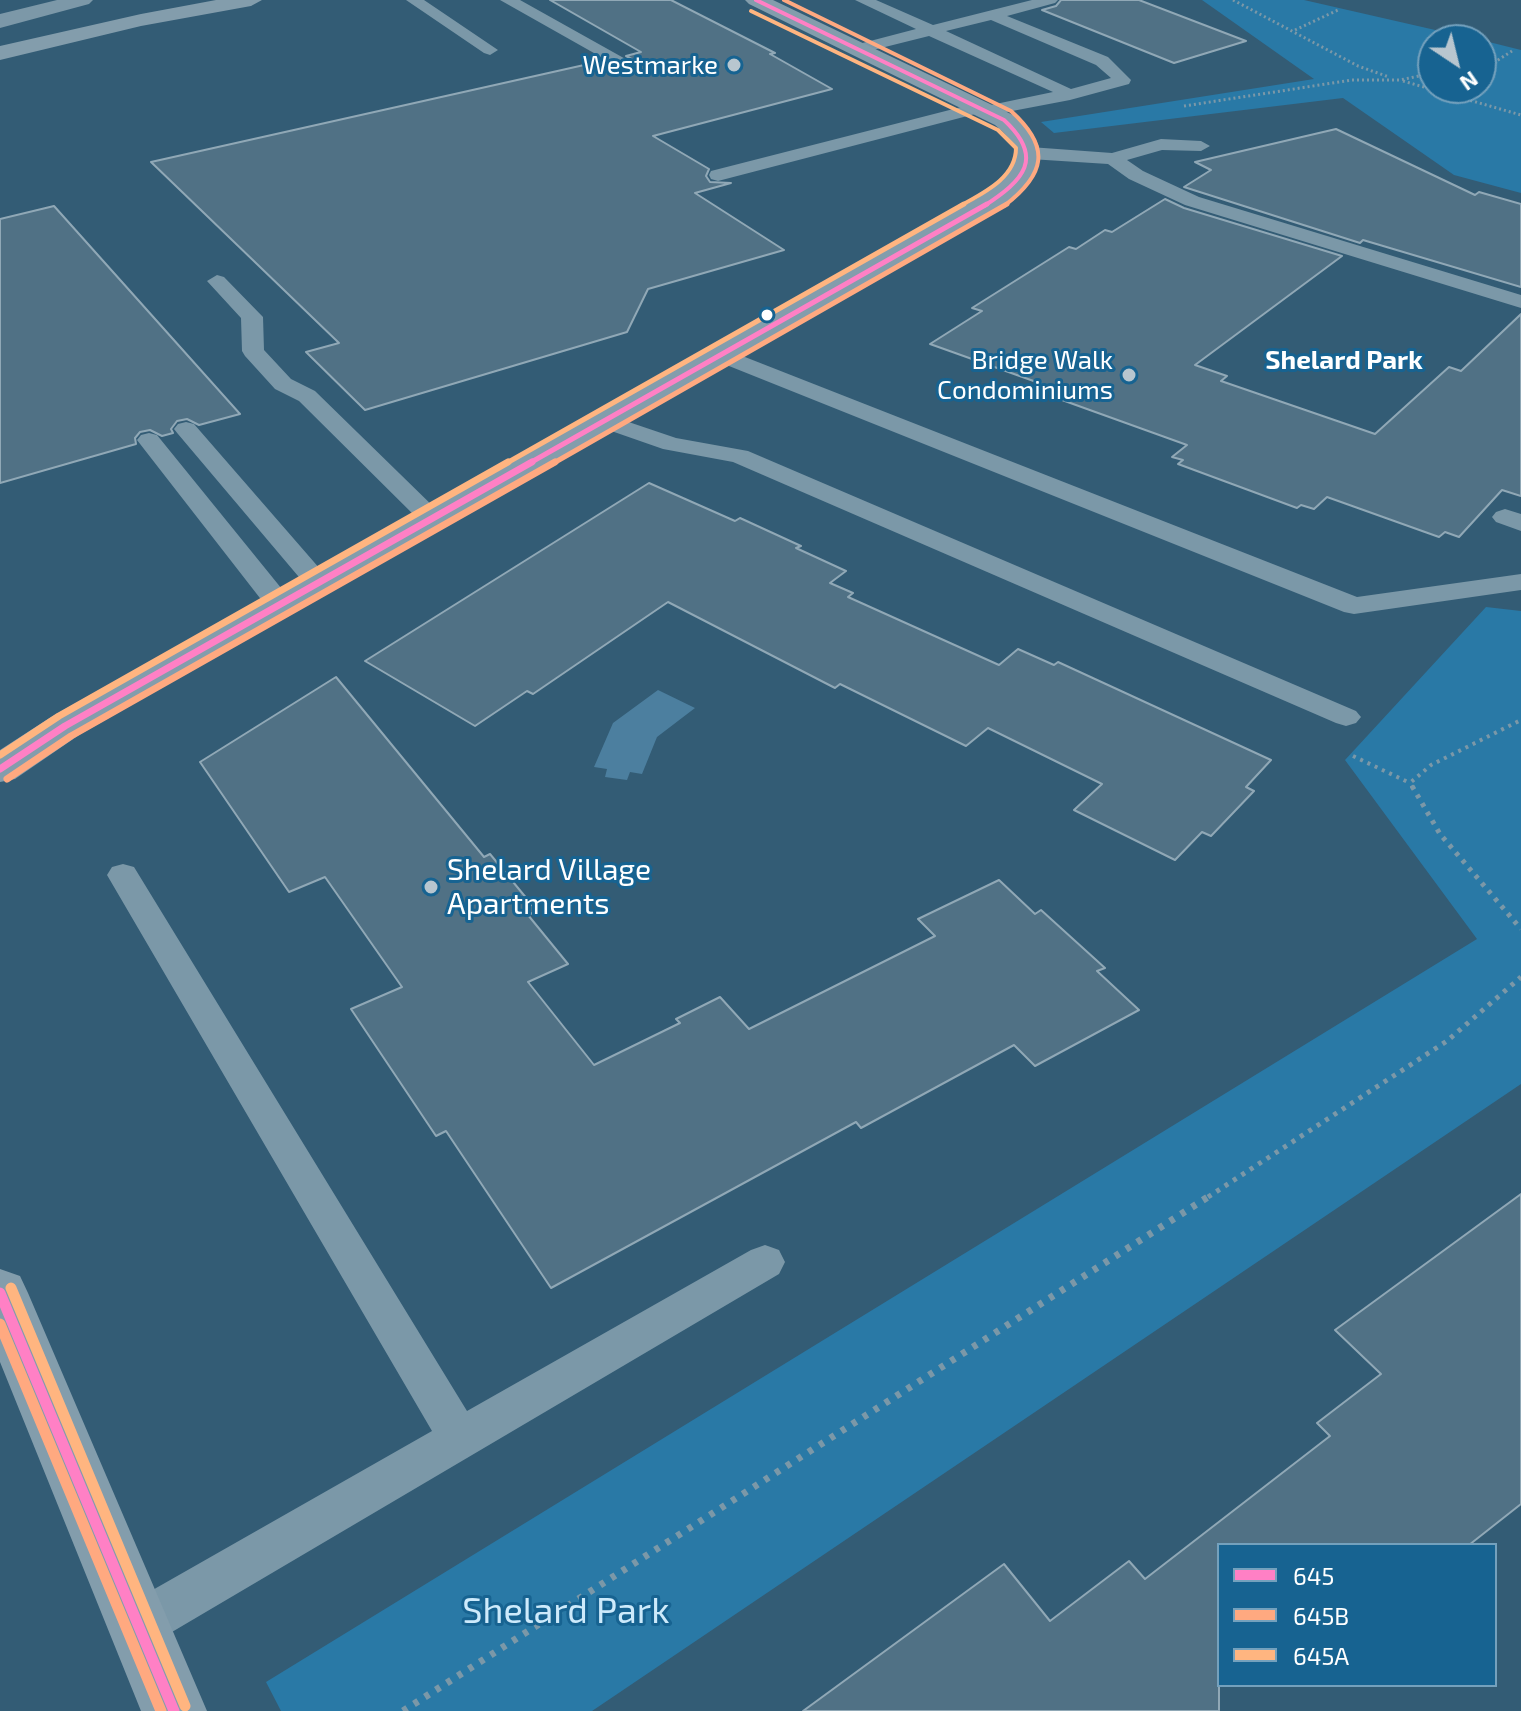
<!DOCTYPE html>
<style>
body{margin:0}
#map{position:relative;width:1521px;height:1711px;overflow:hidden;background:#335c75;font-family:"Exo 2",sans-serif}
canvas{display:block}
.legend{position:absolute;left:1217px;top:1543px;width:280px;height:144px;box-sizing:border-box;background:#176391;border:2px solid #74a1bd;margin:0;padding:10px 14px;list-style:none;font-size:24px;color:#fff}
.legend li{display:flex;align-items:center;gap:16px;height:40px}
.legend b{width:40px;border:2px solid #74a1bd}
.north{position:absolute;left:1417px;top:24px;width:80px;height:80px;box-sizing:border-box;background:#176391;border:2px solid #74a1bd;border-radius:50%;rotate:145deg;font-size:22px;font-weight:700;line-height:32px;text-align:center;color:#fff}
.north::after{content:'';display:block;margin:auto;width:28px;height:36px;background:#b8c6cf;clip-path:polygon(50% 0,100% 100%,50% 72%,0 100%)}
</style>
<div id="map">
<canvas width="1521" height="1711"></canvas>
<ul class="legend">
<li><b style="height:10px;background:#ff80c5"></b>645</li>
<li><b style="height:10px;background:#ffa980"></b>645B</li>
<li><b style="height:10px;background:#ffb580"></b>645A</li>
</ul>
<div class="north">N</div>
</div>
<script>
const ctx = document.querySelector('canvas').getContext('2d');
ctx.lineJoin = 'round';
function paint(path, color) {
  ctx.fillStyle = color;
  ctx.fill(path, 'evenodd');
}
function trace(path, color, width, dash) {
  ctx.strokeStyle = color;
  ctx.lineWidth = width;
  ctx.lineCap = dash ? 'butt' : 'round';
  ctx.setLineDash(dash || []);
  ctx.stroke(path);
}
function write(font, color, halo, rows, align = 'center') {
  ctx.font = font + ' "Exo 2",sans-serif';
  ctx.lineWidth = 6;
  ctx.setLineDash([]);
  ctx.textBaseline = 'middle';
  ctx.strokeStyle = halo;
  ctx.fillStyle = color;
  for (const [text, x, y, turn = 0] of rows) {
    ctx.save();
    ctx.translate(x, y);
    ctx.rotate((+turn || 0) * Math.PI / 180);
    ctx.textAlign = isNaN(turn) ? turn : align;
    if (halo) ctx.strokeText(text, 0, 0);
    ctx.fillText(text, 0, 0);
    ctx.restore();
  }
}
paint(new Path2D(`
 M1202 0H1304L1479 40H1433V88H1481V40L1521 50V193L1454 175 1343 98 1054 133 1041 122 1314 79Z
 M1486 607 1521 611V1084L592 1711H281L266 1682 1477 939 1345 760Z`), '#2979a6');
paint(new Path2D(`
 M658 690 695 708 657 737 642 774 630 772 627 780 605 777 607 769 594 767 613 723Z`), '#4c7f9f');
const building = new Path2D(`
 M550 0H671L775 53 770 54 832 89 653 136 709 169 706 176 710 182 731 183 695 193 784 250 648 289 627 332 365 410 306 352 339 343 151 162 602 61 623 73 639 71V63L626 56 641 52Z
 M1061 0H1139L1246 41 1174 63 1042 10 1056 6Z
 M1336 129 1475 195 1479 192 1521 204V287L1363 240 1360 243 1184 187 1211 170 1195 162Z
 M1165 199 1184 208 1342 256 1195 365 1227 376 1221 381 1375 434 1449 367 1461 371 1521 314V496L1502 490 1459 537 1445 532 1439 537 1327 497 1314 509 1301 505 1297 508 1178 464 1183 460 1172 457 1187 445 1062 400 1070 394 930 344 982 311 972 308 1069 247 1076 249 1105 230 1112 232Z
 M54 206 240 414 199 425 187 419 177 421 171 429 173 433 162 436 150 430 140 432 135 438 136 444 0 483V219Z
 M649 483 735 521 740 518 801 546 796 548 846 571 830 583 853 593 848 597 999 665 1018 649 1054 665 1058 662 1271 760 1246 787 1254 791 1211 836 1202 832 1175 860 1074 810 1102 784 988 728 966 746 840 684 835 688 668 602 533 694 527 691 475 726 365 661Z
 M336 677 484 857 490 854 537 911 528 915 568 964 528 982 594 1065 680 1023 676 1019 720 997 749 1029 935 936 918 919 999 880 1035 914 1041 910 1105 968 1097 971 1139 1010 1035 1066 1014 1045 861 1128 856 1122 551 1288 446 1131 436 1136 351 1009 402 987 325 877 289 892 200 762Z
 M1521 1194V1504L1469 1545H1219V1711H803L1004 1564 1050 1621 1129 1561 1145 1579 1330 1436 1317 1423 1381 1374 1335 1330Z`);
paint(building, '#507185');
trace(building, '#90a8b6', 2);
trace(new Path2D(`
 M1233 0 1358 66 1389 77
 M1295 30 1338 10
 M1481 71 1512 51
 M1403 81 1521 115
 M1184 106 1352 80H1400L1433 73`), '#7b98a8', 3, [2, 3]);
trace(new Path2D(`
 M1353 756 1410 783
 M1413 788 1410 783 1431 765 1521 720`), '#7b98a8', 4, [3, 5]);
trace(new Path2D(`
 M1412 786 1440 834 1521 929
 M1208 1197 1447 1041 1521 977`), '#7b98a8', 5, [4, 6]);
trace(new Path2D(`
 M403 1711 1211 1195`), '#7b98a8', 7, [5, 8]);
paint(new Path2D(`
 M406 0H424L498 50 490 55 484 53Z
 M500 0H520L638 66 636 70H624Z
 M855 0H876L933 25 1032 0H1058L1055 3 1007 16 1108 57 1131 80 1129 84 1070 100 986 116 979 113 718 181 711 179 709 175 711 171 973 104 986 106 1053 92 929 36 857 54 851 52V46L916 29ZM991 20 1096 65 1111 78 1071 89 946 31Z
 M1161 139 1201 141 1210 146 1201 151 1162 150 1127 160 1143 171 1199 197 1521 295V308L1185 205 1129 179 1108 164 1030 159 1021 153 1030 147 1112 153Z
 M217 275 224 277 263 317 264 350 291 379 315 391 441 514 445 519 441 524H423L299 401 275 389 245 356 242 351 241 318 207 281Z
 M722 348 1357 597 1521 574V590L1354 614 1344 612 714 360 711 355Z
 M605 414 676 438 748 451 1356 711 1361 717 1356 723 1346 726 1336 723 733 462 663 449 597 426 593 421 597 416Z
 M186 422 194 424 327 577 331 583 327 589H309L178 434 174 429 178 424Z
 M149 433 157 435 290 599 294 605 290 611H270L137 440 141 435Z
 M1505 509 1521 514V531L1496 522 1492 517 1496 512Z
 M123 864 134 867 467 1411 751 1250 765 1245 779 1250 785 1262 779 1274 155 1642 138 1648 121 1642 115 1625 121 1608 432 1431 107 875 112 867Z`), '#7b98a8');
paint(new Path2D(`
 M216 0H262L251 6 141 26 0 60V46L141 14Z
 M745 0H773L1013 115C1062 153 1038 180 996 210L79 735 15 779 0 782V750L51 717 978 198C1009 176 1035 157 995 125L749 4Z
 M0 1269 20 1276 28 1293 207 1711H141L0 1362Z`), '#839dac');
paint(new Path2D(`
 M57 0H93L89 4 0 28V14Z`), '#7c98a8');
trace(new Path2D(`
 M756 0 1004 120C1045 158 1024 180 984 206`), '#ff80c5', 4);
trace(new Path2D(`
 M528 464 987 204`), '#ff80c5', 5);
trace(new Path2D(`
 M0 769 65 726 532 462`), '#ff80c5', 7);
trace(new Path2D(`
 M0 1293 174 1711`), '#ff80c5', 11);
trace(new Path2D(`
 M784 0 1011 111C1051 147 1046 174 1004 206`), '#ffa980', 4);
trace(new Path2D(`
 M552 464 1007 204`), '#ffa980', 5);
trace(new Path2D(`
 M7 779 71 736 555 462`), '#ffa980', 7);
trace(new Path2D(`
 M0 1324 161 1711`), '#ffa980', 11);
trace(new Path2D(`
 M751 11 998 130 1016 148C1016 178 983 193 960 206`), '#ffb580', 4);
trace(new Path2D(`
 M505 464 964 204`), '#ffb580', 5);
trace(new Path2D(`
 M0 755 59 716 508 462`), '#ffb580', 7);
trace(new Path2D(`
 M11 1288 185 1706`), '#ffb580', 11);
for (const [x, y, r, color] of [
 [734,65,8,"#b8c6cf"],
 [767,315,7,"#fff"],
 [1129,375,8,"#b8c6cf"],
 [431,887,8,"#b8c6cf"]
]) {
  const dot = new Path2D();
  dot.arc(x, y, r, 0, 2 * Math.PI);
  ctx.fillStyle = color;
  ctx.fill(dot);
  trace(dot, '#176391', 3);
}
write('26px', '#fff', '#176391', [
 ["Westmarke",718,65],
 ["Bridge Walk",1113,360],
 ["Condominiums",1113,390]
], 'right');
write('bold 26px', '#fff', '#176391', [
 ["Shelard Park",1344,360]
]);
write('30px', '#fff', '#176391', [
 ["Shelard Village",447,870],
 ["Apartments",447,904]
], 'left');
write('36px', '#cdeafb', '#176391', [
 ["Shelard Park",566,1611]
]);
</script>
